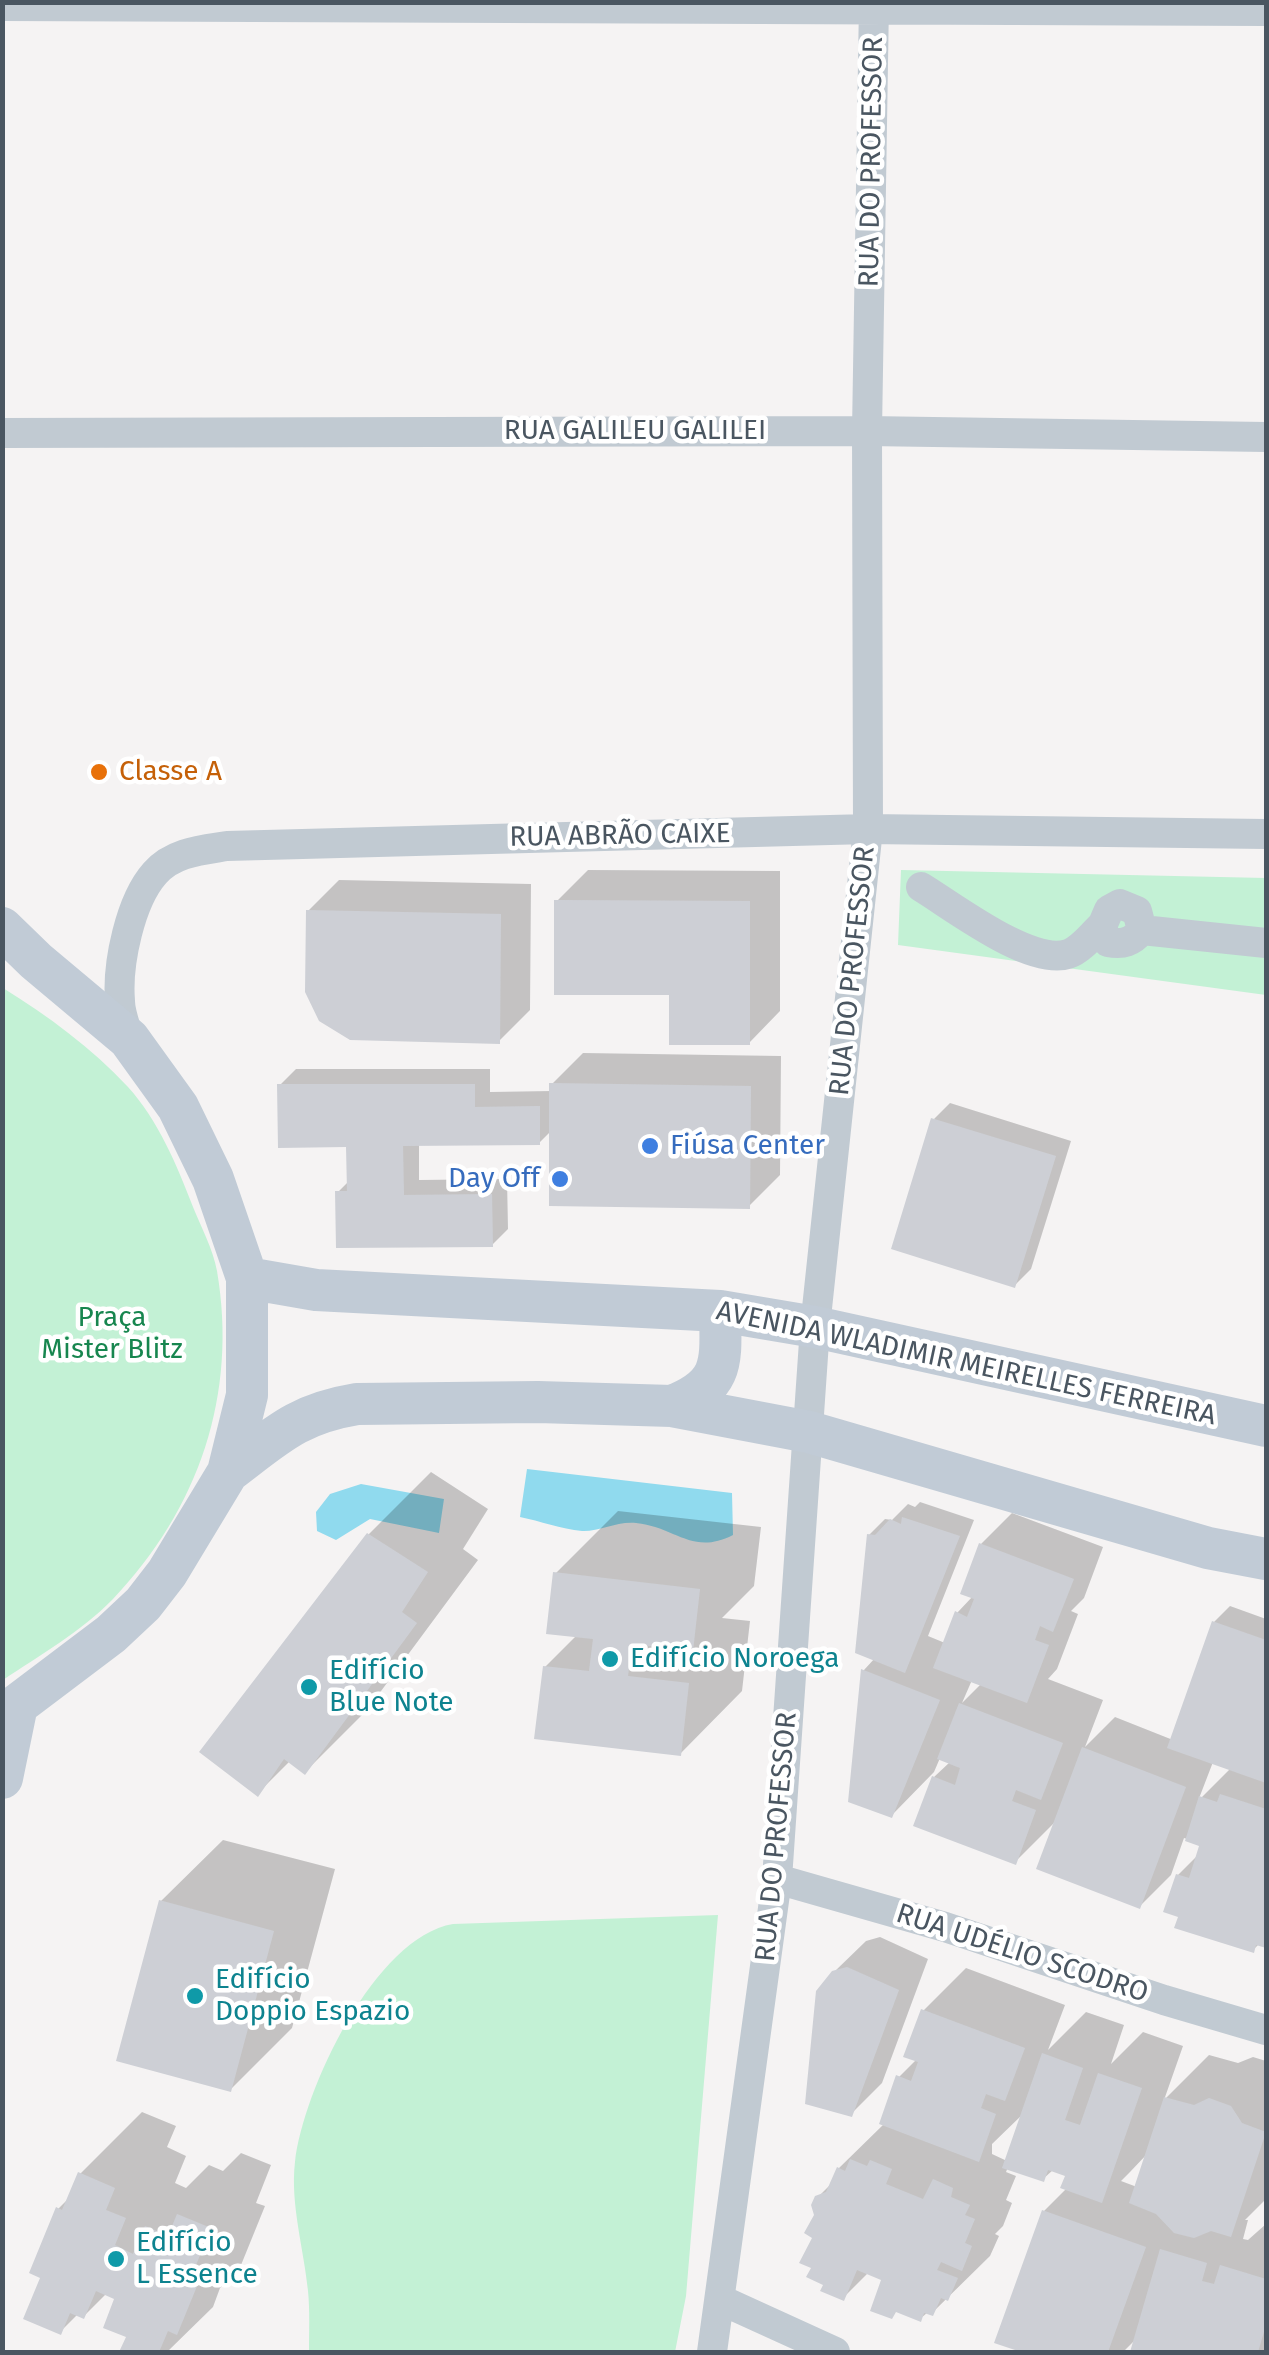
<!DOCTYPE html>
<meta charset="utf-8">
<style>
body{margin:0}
#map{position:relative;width:1269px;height:2355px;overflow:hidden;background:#f5f3f3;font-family:"Fira Sans",sans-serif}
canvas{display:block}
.frame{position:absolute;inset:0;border:5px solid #4a5661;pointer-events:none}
</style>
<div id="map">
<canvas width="1269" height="2355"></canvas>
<div class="frame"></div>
</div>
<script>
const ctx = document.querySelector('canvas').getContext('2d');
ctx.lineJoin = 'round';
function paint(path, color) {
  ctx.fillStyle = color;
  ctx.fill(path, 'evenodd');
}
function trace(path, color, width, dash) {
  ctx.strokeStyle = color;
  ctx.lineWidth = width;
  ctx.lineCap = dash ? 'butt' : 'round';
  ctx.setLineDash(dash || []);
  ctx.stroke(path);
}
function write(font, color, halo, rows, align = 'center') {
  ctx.font = font + ' "Fira Sans",sans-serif';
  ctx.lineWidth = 9;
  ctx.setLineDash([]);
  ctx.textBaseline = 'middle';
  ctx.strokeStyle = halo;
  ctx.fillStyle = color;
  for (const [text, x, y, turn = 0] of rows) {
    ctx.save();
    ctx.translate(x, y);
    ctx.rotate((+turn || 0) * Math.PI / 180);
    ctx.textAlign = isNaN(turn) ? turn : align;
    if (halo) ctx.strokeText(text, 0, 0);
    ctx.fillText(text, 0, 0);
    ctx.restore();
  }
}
paint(new Path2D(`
 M901 870 1266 878V995L898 945Z
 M3 988C48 1016 92 1048 128 1087 158 1120 177 1165 193 1207 201 1227 213 1249 217 1271 238 1394 199 1509 113 1599 81 1632 40 1655 3 1680Z
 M718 1915 686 2296 675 2352H309C309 2332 310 2311 308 2291 304 2249 290 2204 295 2162 303 2090 375 1937 453 1924Z`), '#c3f1d5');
paint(new Path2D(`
 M527 1469 732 1493 733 1535C692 1556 676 1527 636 1523 617 1521 598 1532 582 1531 561 1529 540 1521 520 1517Z
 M361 1484 444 1499 439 1533 370 1519 336 1540 317 1531 316 1512 330 1494Z`), '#90daee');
paint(new Path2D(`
 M588 870 780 871V1011L749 1043 672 993 557 901Z
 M339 880 531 884 530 1010 499 1041 308 911Z
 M583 1053 781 1056 780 1175 749 1206 552 1130 539 1143H419V1180L507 1179 508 1229 492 1245 338 1192 349 1181V1145L280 1085 296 1069H490V1092L552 1091V1084Z
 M950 1103 1071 1141 1031 1269 1015 1285 934 1119Z
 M431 1472 488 1509 463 1549 478 1560 367 1710 305 1772 290 1761 258 1793 369 1534Z
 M920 1502 974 1520 928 1636 945 1643 957 1613 973 1596 981 1544 1012 1513 1103 1547 1084 1598 1071 1611 1078 1614 1057 1669 1048 1679 1103 1700 1085 1747 1115 1717 1173 1740 1214 1622 1230 1606 1266 1619V1946L1260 1943 1253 1950 1181 1915 1178 1875 1199 1854 1202 1844 1184 1838 1171 1875 1140 1906 1058 1819 1015 1862 934 1777 950 1762 940 1758 934 1772 892 1815 851 1800 864 1670 875 1658 869 1535 885 1519 892 1520 908 1504 915 1507ZM972 1680 982 1683 962 1703ZM1213 1762 1231 1768 1198 1801Z
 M618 1511 761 1527 754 1586 722 1618 750 1621 742 1691 680 1754 545 1667 577 1635 556 1573Z
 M223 1840 335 1869 292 2028 230 2090 161 1901Z
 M880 1937 928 1959 882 2083 851 2114 833 1973 866 1941Z
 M966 1968 1065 2005 1048 2050 1086 2012 1124 2025 1111 2064 1143 2032 1183 2046 1164 2100 1209 2055 1238 2063 1253 2057 1266 2061V2199L1245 2220H1248L1243 2239 1248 2240 1266 2224V2352H1132L1136 2339 1123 2352H1028L998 2342 1044 2211 1067 2188 1068 2175 1053 2170 1043 2179 1008 2167 1006 2172 1016 2176 1006 2200 1012 2203 1003 2226 995 2234 999 2236 990 2256 932 2313 928 2312 920 2319 885 2279 869 2272 843 2298 826 2284 814 2267 817 2198 833 2182 839 2168 884 2124 899 2077 917 2059 923 2011ZM1023 2114 1007 2161 992 2154V2144ZM1148 2153 1137 2187 1121 2181 1130 2172Z
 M142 2112 176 2126 167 2147 186 2156 175 2183 186 2188 209 2165 223 2171 241 2153 271 2165 256 2203 265 2206 239 2270 220 2288 213 2307 167 2352H122L129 2336 118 2298 107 2293 84 2316 78 2314 60 2332 43 2277 58 2209 71 2196 80 2174Z`), '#0003');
paint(new Path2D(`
 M554 900 750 901V1045H669V995H554Z
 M306 910 501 914 500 1044 350 1040 319 1021 305 992Z
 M549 1083 751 1086 750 1209 549 1206Z
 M277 1084H475V1107L540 1106V1145L403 1146 404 1195 492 1194 493 1247 336 1248 335 1191H347L346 1147 278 1148Z
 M931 1118 1056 1156 1015 1288 891 1249Z
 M902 1517 960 1536 905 1673 855 1653 867 1534 875 1535 890 1519 901 1524Z
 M367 1533 428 1572 402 1612 417 1623 305 1775 284 1759 258 1797 199 1752Z
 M979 1543 1074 1579 1053 1632 1040 1626 1035 1640 1049 1645 1027 1703 933 1668 955 1611 967 1617 974 1599 960 1594Z
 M553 1572 700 1589 693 1651 632 1644 628 1676 689 1683 681 1756 534 1739 543 1666 589 1671 593 1639 546 1634Z
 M1212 1621 1266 1640V1783L1167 1748Z
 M861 1669 940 1700 892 1818 848 1802Z
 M959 1703 1063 1743 1041 1800 1016 1790 1012 1801 1036 1810 1016 1865 913 1826 932 1776 955 1785 960 1768 937 1759Z
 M1082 1747 1186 1787 1140 1909 1036 1869Z
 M1220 1794 1266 1809V1948L1256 1945 1254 1953 1174 1928 1178 1917 1163 1912 1176 1874 1189 1878 1199 1846 1185 1841 1199 1796 1217 1802Z
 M159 1900 274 1931 231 2092 116 2061Z
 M847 1967 899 1990 852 2117 805 2104 816 1991 832 1971Z
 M921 2009 1025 2048 1005 2101 986 2094 981 2108 996 2114 979 2162 879 2124 896 2075 911 2081 918 2062 903 2057Z
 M1042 2053 1083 2068 1065 2120 1080 2125 1098 2073 1142 2088 1102 2203 1060 2188 1065 2176 1048 2170 1044 2182 1002 2168Z
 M1164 2097 1194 2105 1209 2098 1231 2106 1242 2123 1266 2132 1231 2237 1211 2231 1194 2238 1174 2233 1156 2214 1129 2203Z
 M850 2159 867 2166 870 2160 892 2169 886 2184 923 2199 933 2179 953 2188 951 2197 970 2205 965 2215 975 2219 965 2243 972 2246 962 2271 941 2262 937 2270 958 2278 948 2301 941 2298 933 2316 924 2313 921 2322 896 2312 892 2319 870 2311 881 2280 857 2270 844 2301 820 2291 823 2285 806 2277 811 2268 799 2263 812 2238 804 2233 814 2215 811 2205 815 2196 826 2192 837 2167 845 2171Z
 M78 2172 115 2188 106 2210 126 2218 115 2245 133 2254 145 2226 168 2236 177 2214 211 2228 196 2265 204 2269 177 2335 168 2331 159 2352H119L126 2337 103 2328 114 2299 96 2291 84 2319 70 2313 61 2335 23 2319 40 2278 29 2273 56 2207 62 2210Z
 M1042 2210 1146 2247 1108 2352H1021L994 2343Z
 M1160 2249 1207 2263 1202 2281 1214 2284 1220 2265 1266 2279V2325L1258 2352H1130Z`), '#cdcfd5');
trace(new Path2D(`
 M2 6 1266 11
 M2 433 867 431 1266 437
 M921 887C954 907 1030 966 1068 954 1081 950 1093 934 1103 924V934L1108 942C1123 945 1132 942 1142 930L1137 911 1120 904 1109 910 1103 924
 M1142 930 1266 943
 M129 1039C126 1027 120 1013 120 1001 117 964 130 901 155 873 173 852 202 850 227 846L868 829 1266 834
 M777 1879 945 1927 1164 2000 1266 2030
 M721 2300 835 2352
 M712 2352 777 1879 815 1327 868 829 867 431 874 2`), '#c1cad2', 30);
trace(new Path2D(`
 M2 928 36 961 129 1039 178 1107 213 1179 247 1278V1395L228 1472 167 1573 143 1604 111 1634 17 1705 2 1778
 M247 1278 316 1290 720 1311 815 1327 1266 1426
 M672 1406C725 1385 721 1363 720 1311
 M228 1472C276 1436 296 1414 357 1404L538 1402 672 1406 809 1432 1208 1548 1266 1559`), '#c1cbd6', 42);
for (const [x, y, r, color] of [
 [99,772,10,"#e8710a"],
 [650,1146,10,"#3f7fe0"],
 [560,1179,10,"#3f7fe0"],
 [610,1659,10,"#0f9aa8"],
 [309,1687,10,"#0f9aa8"],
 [195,1996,10,"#0f9aa8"],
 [116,2259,10,"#0f9aa8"]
]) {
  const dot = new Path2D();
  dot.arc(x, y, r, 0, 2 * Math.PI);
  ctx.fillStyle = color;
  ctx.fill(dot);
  trace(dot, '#fff', 4);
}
write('28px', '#4a5661', '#fff', [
 ["RUA DO PROFESSOR",872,162,-89],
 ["RUA GALILEU GALILEI",635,431],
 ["RUA ABRÃO CAIXE",620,836,-1],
 ["RUA DO PROFESSOR",853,971,-84],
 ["AVENIDA WLADIMIR MEIRELLES FERREIRA",966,1364,12],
 ["RUA DO PROFESSOR",777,1837,-85],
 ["RUA UDÉLIO SCODRO",1022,1954,18]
]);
write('28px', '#c56008', '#fff', [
 ["Classe A",119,772]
], 'left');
write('28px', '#366cbe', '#fff', [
 ["Fiúsa Center",670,1146],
 ["Day Off",540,1179,"right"]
], 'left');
write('28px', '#17864f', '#fff', [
 ["Praça",112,1318],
 ["Mister Blitz",112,1350]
]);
write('28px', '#0d838f', '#fff', [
 ["Edifício Noroega",630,1659],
 ["Edifício",329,1671],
 ["Blue Note",329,1703],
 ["Edifício",215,1980],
 ["Doppio Espazio",215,2012],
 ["Edifício",136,2243],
 ["L Essence",136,2275]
], 'left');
</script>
